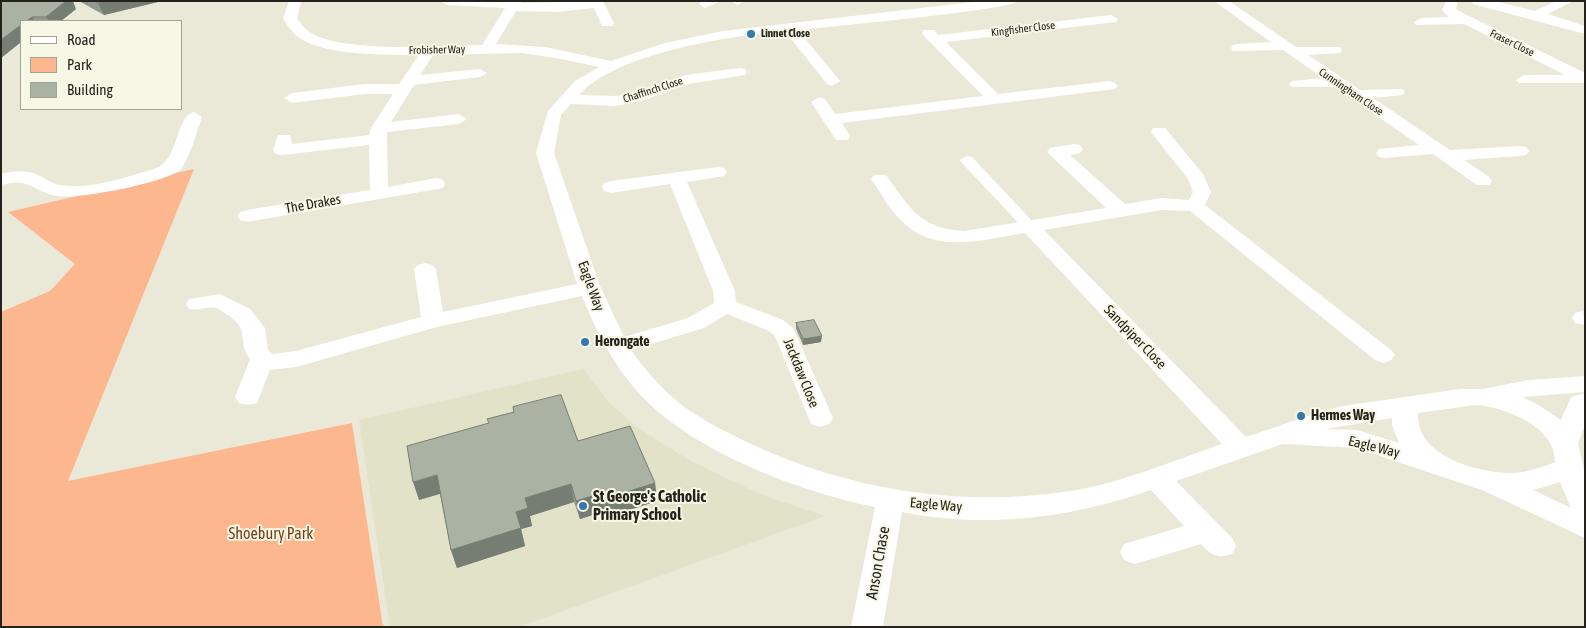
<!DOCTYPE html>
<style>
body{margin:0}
#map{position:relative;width:1586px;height:628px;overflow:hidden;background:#eae9d8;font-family:"Asap Condensed",sans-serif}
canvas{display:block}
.frame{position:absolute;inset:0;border:2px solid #23221c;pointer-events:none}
.legend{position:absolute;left:20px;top:20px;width:162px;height:90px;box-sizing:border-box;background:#f7f7e5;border:1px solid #a2a295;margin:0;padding:6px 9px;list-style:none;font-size:15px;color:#23221c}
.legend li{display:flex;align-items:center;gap:10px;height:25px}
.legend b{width:25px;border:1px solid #a2a295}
</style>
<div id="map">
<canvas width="1586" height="628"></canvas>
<div class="frame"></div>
<ul class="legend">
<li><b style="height:6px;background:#fff"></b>Road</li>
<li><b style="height:14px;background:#fdb78f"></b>Park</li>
<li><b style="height:14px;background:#a9b2a3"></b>Building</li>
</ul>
</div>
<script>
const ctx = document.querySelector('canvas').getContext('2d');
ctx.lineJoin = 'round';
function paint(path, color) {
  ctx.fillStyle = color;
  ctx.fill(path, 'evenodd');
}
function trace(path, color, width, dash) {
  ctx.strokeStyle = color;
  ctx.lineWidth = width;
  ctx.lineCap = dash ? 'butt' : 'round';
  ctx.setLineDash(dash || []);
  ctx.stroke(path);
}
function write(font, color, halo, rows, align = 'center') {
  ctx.font = font + ' "Asap Condensed",sans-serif';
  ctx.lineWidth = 4;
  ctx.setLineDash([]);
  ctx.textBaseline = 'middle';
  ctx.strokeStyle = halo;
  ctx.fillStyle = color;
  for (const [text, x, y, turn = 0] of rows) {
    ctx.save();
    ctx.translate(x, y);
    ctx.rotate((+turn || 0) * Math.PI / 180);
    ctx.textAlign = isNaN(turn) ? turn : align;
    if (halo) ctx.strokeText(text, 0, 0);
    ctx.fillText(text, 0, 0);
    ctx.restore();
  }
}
paint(new Path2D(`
 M583 369 609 402 635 426 691 461 762 495 825 516 519 627H390L359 420Z`), '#e2e2c8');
paint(new Path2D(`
 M194 169 68 481 352 423 383 627H1V312L50 291 75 264 8 212Z`), '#fdb78f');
paint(new Path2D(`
 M967 156 972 157 1035 224 1038 227 1035 230H1025L962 163 960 160Z`), '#fff');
paint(new Path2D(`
 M289 1H301L297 19C300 22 303 27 307 30 335 54 444 46 482 45L505 8 447 5 441 1H522L521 3 603 1 614 23 612 26H602L594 8 557 12 516 11 496 44 545 47 611 61 665 43 723 31 982 1H1019C1011 10 825 27 798 30L840 81 832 86 827 84 785 31C730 36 616 53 579 95L616 96 635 93 685 75 740 68 745 69 747 72 745 75 688 84 644 100 616 106 571 104 561 115 554 153 600 286 624 337 688 318 714 303 713 291 670 184 611 193 604 191 602 187 604 183 611 181 718 167 724 168 727 172 724 176 687 182 735 291 736 302 783 320 793 328 833 418 829 424 820 427 811 424 775 336 767 330 727 314 704 328 631 350C643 367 656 382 671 396 693 416 722 430 749 443 849 490 960 508 1070 491 1122 483 1172 461 1222 444L1025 233C987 239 938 254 906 225 891 213 882 194 871 179L874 175H886C911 209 919 228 964 231L1106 208 1047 152 1050 148 1074 144 1080 145 1083 149 1080 153 1070 155 1125 204 1162 198 1189 200 1193 192 1188 179 1151 132 1153 128H1165L1203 174 1211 192 1205 205 1391 350 1395 355 1391 360 1383 363 1375 360 1190 211 1162 210 1044 230 1246 437 1314 414 1343 406 1460 389H1483L1528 380 1585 376V392L1522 397 1535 403 1561 420 1571 397 1585 393V425L1578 443 1585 474V538L1482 490 1356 448 1283 444 1176 481 1232 538 1236 546 1232 554C1217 559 1211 555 1201 544L1135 564 1124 560 1120 552 1124 544 1184 526 1151 490C1072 518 985 529 902 512L883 627H851L875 507C796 491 682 448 631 384 609 357 595 328 582 296L437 327 296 367 270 370 257 403 248 405 239 403 235 397 250 359C236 341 252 329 226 314 223 312 219 309 216 308 207 306 199 311 189 309L186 304 189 299 220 294 250 309 265 328 268 350 272 354 296 351 421 317 414 269 418 265 425 263 432 265 436 269 443 312 577 284 536 153 548 111 575 81 599 67 556 58 522 53 433 55 420 75 480 69 487 73 480 77 414 85 391 122 459 114 467 119 459 124 387 132 388 187 436 178 443 180 445 184 443 188 247 222 240 220 237 216 240 212 247 210 370 190 369 145 282 155 276 154 273 150 278 135H290L292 144 369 135 371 128 393 94H365L292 103 284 98 292 93 365 84H399L419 55C388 55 323 56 298 37 292 33 287 24 283 19ZM1476 405C1505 407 1556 427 1555 462 1541 468 1526 473 1510 473 1475 472 1416 456 1418 413ZM1392 418V425L1399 443 1357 430 1325 429ZM1560 482 1571 508 1533 490Z
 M701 1H721L705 8 699 4Z
 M731 1H744L738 5Z
 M1214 1H1229L1296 47H1340L1342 50 1340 53 1308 55 1360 90 1403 89 1405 92 1403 95 1373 98 1450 150 1520 146 1526 147 1529 151 1526 155 1520 156 1464 160 1489 177 1492 181 1489 185H1477L1433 154 1385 158 1379 157 1376 153 1379 149 1419 145 1335 87H1292L1289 84 1292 81 1323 78 1283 50 1233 51 1231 48 1233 45 1238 44 1271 42Z
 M1446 1H1458L1456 9 1459 11 1585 73V83H1519L1516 80 1524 75H1565L1464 24 1416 25 1414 22 1421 18 1449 17 1442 10Z
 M1472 1H1495L1535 11 1556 1H1573L1548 14 1585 26V34L1473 4Z
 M1111 15 1118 19 1116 22 946 42 998 94 1110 81 1115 83 1118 86 1115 89 842 123 850 136 848 140H836L811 102 819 97 825 99 835 114 983 96 924 36 922 33 924 30H934L938 35Z
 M194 112 202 117C198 129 188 163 180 170 164 183 77 200 56 196 29 190 32 178 1 185V174C16 170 29 170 42 177 48 180 53 184 60 185 90 190 126 177 154 169 180 161 174 117 194 112Z
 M1583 311 1585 325 1575 323 1572 318 1575 313Z`), '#fff');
paint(new Path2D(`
 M1 1 76 9 61 21H21V42L1 58Z
 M79 1H162L104 15Z
 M796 323 821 342 803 345 796 329Z
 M578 441 655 483 657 501 607 517 605 511 580 519 574 502 530 516 532 526 521 529 525 546 457 568 451 550 440 494 419 500Z`), '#91998c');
paint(new Path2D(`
 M66 1H73L76 9 61 21H49L46 17Z
 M108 1H162L104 15 98 3Z
 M32 17 34 21H27Z
 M21 25V42L1 58V40Z
 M822 336 821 342 803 345V339Z
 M437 475 442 493 419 500 413 482Z
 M655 483 657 501 607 517 604 499Z
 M571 484 574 502 530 516 532 526 521 529 525 546 457 568 451 550 516 512 525 498Z
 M602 493 605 511 580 519 576 501Z`), '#767d72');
const building = new Path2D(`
 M1 1H66L46 17H32L27 21H21V25L1 40Z
 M95 1H108L98 3Z
 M814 320 822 336 803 339 796 323Z
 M561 395 578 441 630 426 655 483 604 499 602 493 576 501 571 484 525 498 528 508 516 512 521 528 451 550 437 475 413 482 407 446 489 423 487 419 514 412 513 407Z`);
paint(building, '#a9b2a3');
trace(building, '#767d72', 1);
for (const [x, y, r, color] of [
 [751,34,5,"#3378ae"],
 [585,342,5,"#3378ae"],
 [1301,416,5,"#3378ae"],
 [583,506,5,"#3378ae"]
]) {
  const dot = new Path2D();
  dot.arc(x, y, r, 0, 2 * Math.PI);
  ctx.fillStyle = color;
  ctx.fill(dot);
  trace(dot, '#f7f7e5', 2);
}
write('11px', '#23221c', '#f7f7e5', [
 ["Kingfisher Close",1023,29,-7],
 ["Fraser Close",1512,43,26],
 ["Frobisher Way",437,50,-1],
 ["Chaffinch Close",653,90,-18],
 ["Cunningham Close",1351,92,34]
]);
write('bold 11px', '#23221c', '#f7f7e5', [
 ["Linnet Close",761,34]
], 'left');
write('14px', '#23221c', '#f7f7e5', [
 ["The Drakes",313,204,-10],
 ["Eagle Way",591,286,70],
 ["Sandpiper Close",1135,337,46],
 ["Jackdaw Close",801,373,68],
 ["Eagle Way",1374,447,14],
 ["Eagle Way",936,505,5]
]);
write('bold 14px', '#23221c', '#f7f7e5', [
 ["Herongate",595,342],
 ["Hermes Way",1311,416]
], 'left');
write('bold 16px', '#23221c', '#f7f7e5', [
 ["St George's Catholic",593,497],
 ["Primary School",593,515]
], 'left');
write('16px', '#783e18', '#f7f7e5', [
 ["Shoebury Park",271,534]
]);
write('16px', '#23221c', '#f7f7e5', [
 ["Anson Chase",878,563,-80]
]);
</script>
